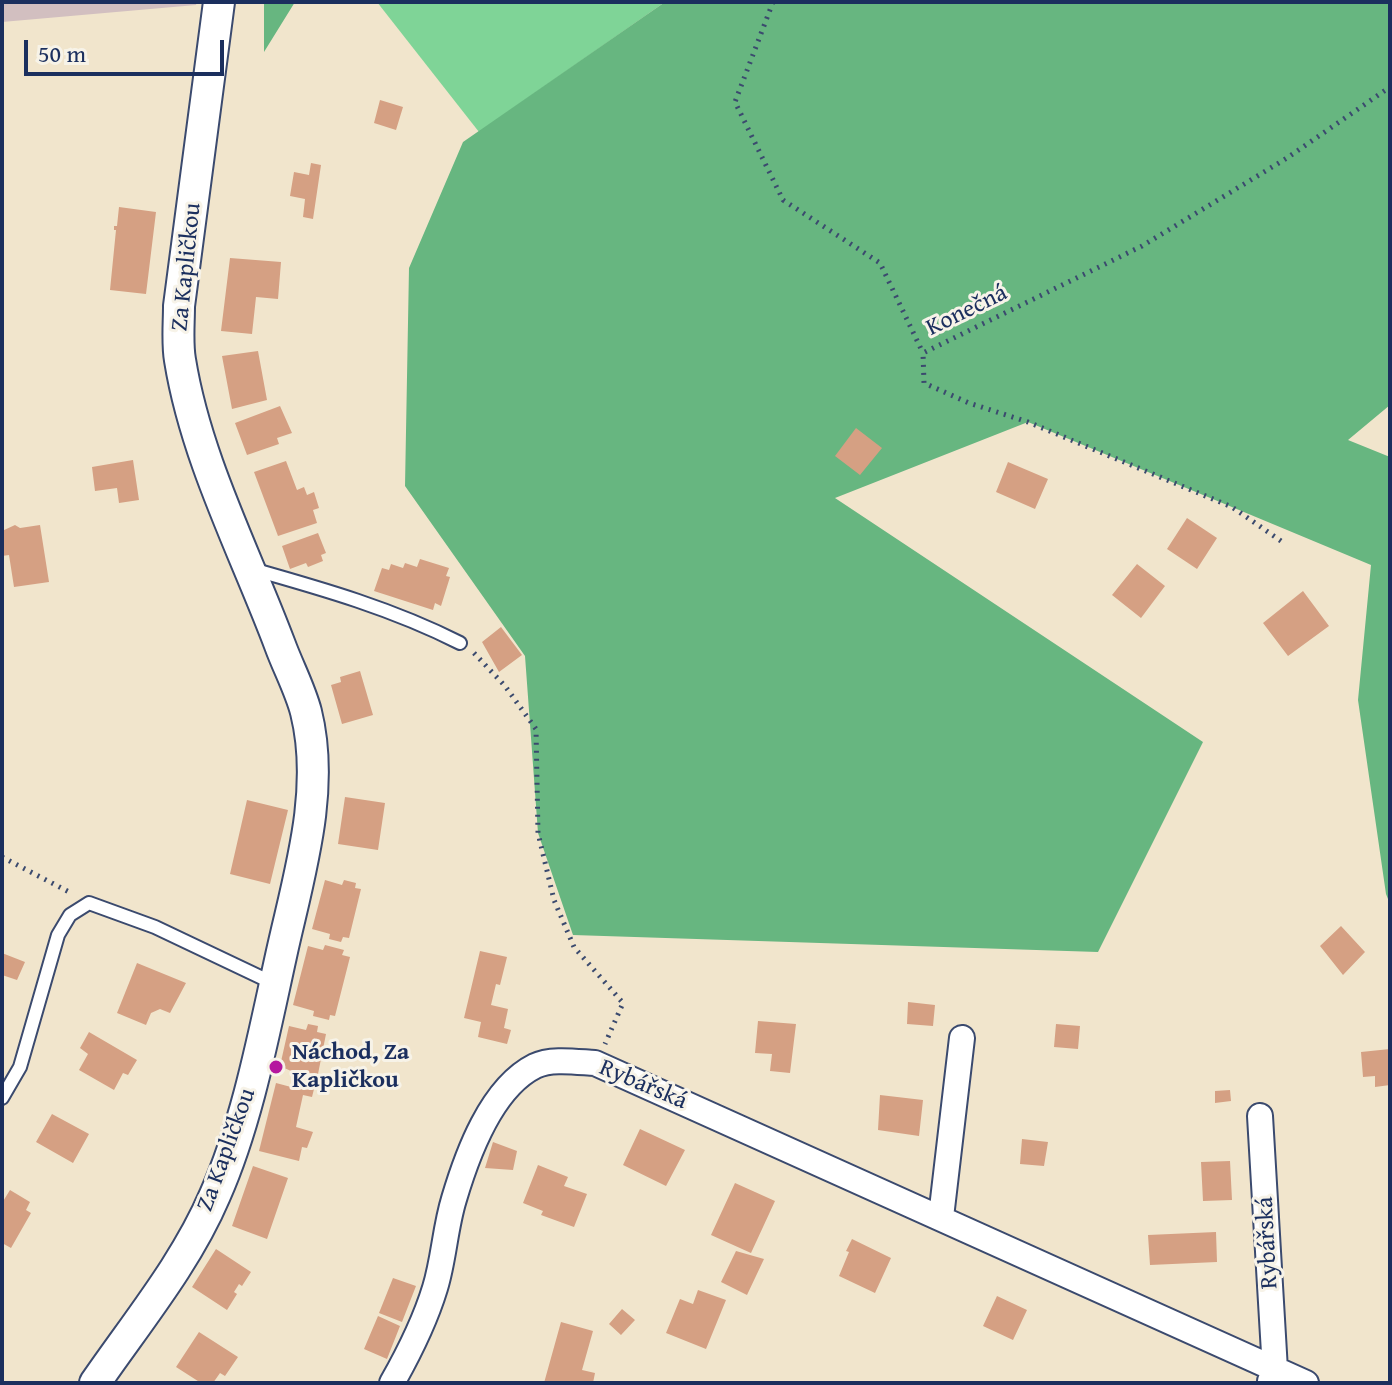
<!DOCTYPE html>
<meta charset="utf-8">
<style>
body{margin:0}
#map{position:relative;width:1392px;height:1385px;overflow:hidden;background:#f1e5cc;font-family:"Gentium Book Plus",serif}
canvas{display:block}
.frame{position:absolute;inset:0;border:4px solid #1b2f5e;pointer-events:none}
.scale{position:absolute;left:24px;top:40px;width:200px;height:36px;box-sizing:border-box;border:4px solid #1b2f5e;border-top:0;padding-left:10px;font-size:24px;line-height:28px;white-space:nowrap;color:#1b2f5e;-webkit-text-stroke:6px #f7f3e8;paint-order:stroke}
</style>
<div id="map">
<canvas width="1392" height="1385"></canvas>
<div class="frame"></div>
<div class="scale">50 m</div>
</div>
<script>
const ctx = document.querySelector('canvas').getContext('2d');
ctx.lineJoin = 'round';
function paint(path, color) {
  ctx.fillStyle = color;
  ctx.fill(path, 'evenodd');
}
function trace(path, color, width, dash) {
  ctx.strokeStyle = color;
  ctx.lineWidth = width;
  ctx.lineCap = dash ? 'butt' : 'round';
  ctx.setLineDash(dash || []);
  ctx.stroke(path);
}
function write(font, color, halo, rows, align = 'center') {
  ctx.font = font + ' "Gentium Book Plus",serif';
  ctx.lineWidth = 6;
  ctx.setLineDash([]);
  ctx.textBaseline = 'middle';
  ctx.strokeStyle = halo;
  ctx.fillStyle = color;
  for (const [text, x, y, turn = 0] of rows) {
    ctx.save();
    ctx.translate(x, y);
    ctx.rotate((+turn || 0) * Math.PI / 180);
    ctx.textAlign = isNaN(turn) ? turn : align;
    if (halo) ctx.strokeText(text, 0, 0);
    ctx.fillText(text, 0, 0);
    ctx.restore();
  }
}
paint(new Path2D(`
 M2 2H197L196 5 2 22Z`), '#d2bfc0');
paint(new Path2D(`
 M377 2H665L479 132Z`), '#7fd497');
paint(new Path2D(`
 M264 2H295L264 52Z
 M665 2H1390V405L1348 440 1390 457V904L1386 894 1358 700 1371 565 1028 422 835 498 1203 742 1098 952 573 935 538 833 525 656 405 486 409 268 463 142Z`), '#67b680');
paint(new Path2D(`
 M380 100 403 107 396 130 374 123Z
 M311 163 321 165 313 219 303 217 305 199 290 196 294 172 309 175Z
 M119 207 156 212 146 294 110 290 116 230H114V226H117Z
 M230 258 281 262 278 299 256 297 252 334 221 331Z
 M258 351 267 400 232 409 222 356Z
 M280 406 292 433 277 438 279 444 247 455 235 423Z
 M856 428 882 448 860 475 835 456Z
 M133 460 139 500 119 503 117 488 95 491 92 467Z
 M286 461 297 490 304 487 307 495 314 492 319 508 313 510 317 523 278 536 254 472Z
 M1008 462 1048 479 1035 509 996 492Z
 M1187 518 1217 538 1197 569 1167 549Z
 M15 525 20 528 40 525 49 582 14 587 9 555 2 556V531Z
 M318 533 326 553 321 555 323 561 308 567 306 563 290 569 282 546Z
 M420 559 449 568 446 576 450 577 441 606 435 603 433 610 374 591 382 568 389 570 391 564 403 568 405 563 417 567Z
 M1137 564 1165 586 1141 618 1112 595Z
 M1303 591 1329 626 1288 656 1263 623Z
 M501 627 522 655 499 672 482 642Z
 M360 671 373 715 342 724 331 685 341 682 340 677Z
 M345 797 385 803 378 850 338 844Z
 M247 800 288 810 270 884 230 874Z
 M325 880 342 885 344 880 356 883 355 888 361 889 349 938 343 937 341 942 329 939 330 934 312 929Z
 M1341 926 1365 952 1343 975 1320 946Z
 M325 945 344 950 342 955 350 957 335 1016 330 1015 329 1020 313 1016 314 1011 293 1005 308 946 323 950Z
 M480 951 507 957 500 985 496 984 491 1005 508 1009 504 1028 511 1030 507 1044 478 1037 481 1022 464 1018Z
 M2 953 25 962 17 980 2 975Z
 M137 963 186 983 170 1013 160 1009 151 1013 146 1025 117 1013Z
 M908 1002 935 1005 933 1026 907 1024Z
 M758 1021 796 1024 790 1073 770 1071 772 1054 755 1053Z
 M308 1024 318 1026 317 1032 326 1034 318 1074 291 1071 280 1066 289 1026 306 1030Z
 M1056 1024 1080 1026 1078 1049 1054 1047Z
 M89 1032 137 1060 128 1075 123 1073 114 1090 79 1070 88 1054 80 1048Z
 M1390 1049V1085L1375 1087V1076L1363 1077 1361 1052Z
 M293 1079 315 1085 312 1097 303 1095 296 1127 313 1132 307 1148 302 1147 299 1161 259 1151 276 1083 291 1087Z
 M1230 1090 1231 1101 1215 1103V1091Z
 M880 1095 923 1100 919 1136 878 1130Z
 M52 1114 89 1134 73 1163 36 1142Z
 M640 1129 685 1150 666 1186 623 1165Z
 M1022 1139 1048 1142 1044 1166 1020 1164Z
 M493 1142 517 1151 513 1170 485 1168Z
 M1230 1161 1232 1200 1203 1201 1201 1162Z
 M538 1165 568 1177 564 1186 587 1194 574 1227 541 1215 543 1211 523 1203Z
 M253 1166 288 1178 267 1239 232 1226Z
 M735 1183 775 1201 751 1253 711 1235Z
 M10 1190 30 1202 26 1210 31 1213 11 1248 2 1243V1203Z
 M1216 1232 1217 1262 1150 1265 1148 1235Z
 M852 1239 891 1258 875 1293 839 1276 849 1252 846 1251Z
 M216 1249 251 1272 242 1286 239 1284 234 1292 237 1294 227 1310 192 1287Z
 M736 1251 764 1259 747 1295 721 1282Z
 M393 1278 416 1286 402 1322 379 1313Z
 M698 1290 726 1300 706 1349 666 1333 680 1299 693 1304Z
 M997 1296 1027 1310 1013 1340 983 1326Z
 M622 1309 635 1320 621 1335 609 1324Z
 M378 1316 400 1326 387 1359 364 1349Z
 M561 1322 593 1331 582 1370 595 1373 593 1383H544Z
 M199 1332 238 1357 225 1376 220 1373 213 1383H201L176 1367Z`), '#d5a083');
const service = new Path2D(`
 M252 569C323 589 393 609 460 643
 M2 1098 20 1067 58 935 70 915 89 903 155 927 275 984`);
const minor = new Path2D(`
 M1260 1116 1275 1370 1270 1381
 M941 1217 962 1038
 M392 1383C409 1353 425 1321 435 1288 444 1259 445 1228 454 1199 467 1155 491 1088 535 1066 551 1058 577 1062 595 1063L1306 1383`);
const tertiary = new Path2D(`
 M95 1383C137 1322 186 1263 215 1195 247 1123 264 1033 281 956 298 878 326 792 306 712 300 689 288 667 280 645 245 552 196 459 180 360 177 343 179 324 179 306L219 2`);
trace(service, '#3b4a6e', 16);
trace(minor, '#3b4a6e', 28);
trace(tertiary, '#3b4a6e', 34);
trace(new Path2D(`
 M773 2 735 102 783 200 880 263 923 353
 M1281 541 1232 507 1028 422 969 403 924 383 923 353 1142 246 1287 158 1390 87
 M474 653 505 686 536 729 538 833 554 900 574 947 623 1003 605 1044
 M2 857 71 893`), '#3b4a6e', 5, [2, 6]);
trace(service, '#fff', 12);
trace(minor, '#fff', 24);
trace(tertiary, '#fff', 30);
for (const [x, y, r, color] of [
 [276,1067,8,"#b5179e"]
]) {
  const dot = new Path2D();
  dot.arc(x, y, r, 0, 2 * Math.PI);
  ctx.fillStyle = color;
  ctx.fill(dot);
  trace(dot, '#f7f3e8', 3);
}
write('24px', '#1b2f5e', '#f7f3e8', [
 ["Za Kapličkou",187,267,-84],
 ["Konečná",967,311,-26],
 ["Rybářská",643,1085,23],
 ["Za Kapličkou",227,1150,-70],
 ["Rybářská",1268,1243,-93]
]);
write('bold 24px', '#1b2f5e', '#f7f3e8', [
 ["Náchod, Za",292,1053],
 ["Kapličkou",292,1081]
], 'left');
</script>
